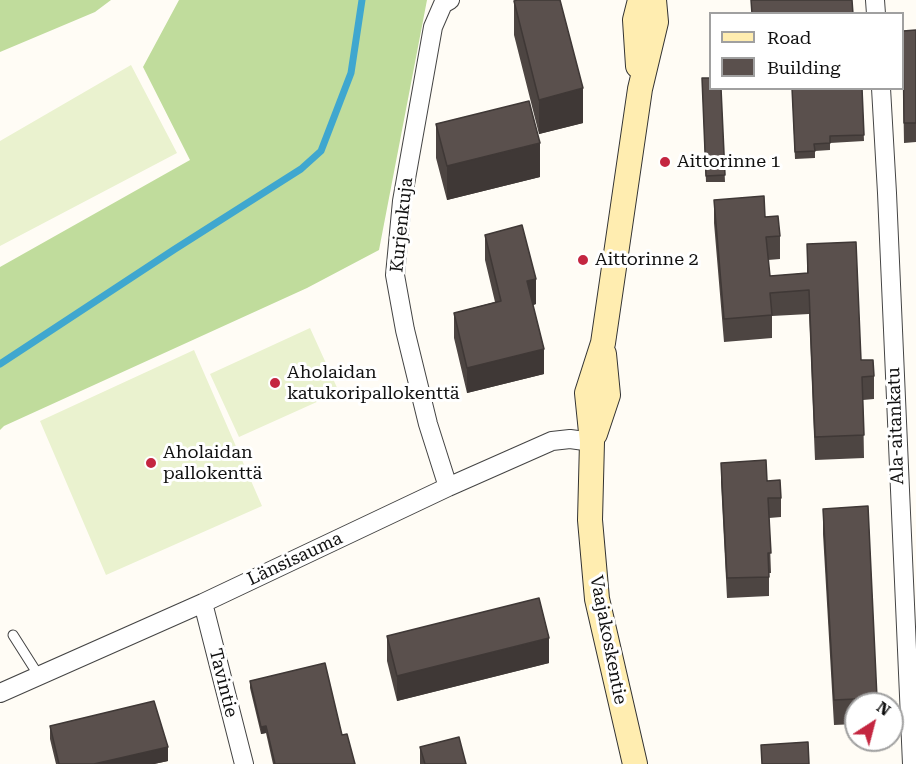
<!DOCTYPE html>
<meta charset="utf-8">
<style>
body{margin:0}
#map{position:relative;width:916px;height:764px;overflow:hidden;background:#fffcf5;font-family:"Roboto Serif",serif}
canvas{display:block}
.legend{position:absolute;left:709px;top:12px;width:195px;height:78px;box-sizing:border-box;background:#fff;border:2px solid #a0a0a0;margin:0;padding:8px 10px;list-style:none;font-size:18px;color:#111}
.legend li{display:flex;align-items:center;gap:12px;height:30px}
.legend b{width:30px;border:2px solid #a0a0a0}
.north{position:absolute;left:844px;top:692px;width:60px;height:60px;box-sizing:border-box;background:#fff;border:2px solid #a0a0a0;border-radius:50%;rotate:36deg;font-size:16px;font-weight:700;line-height:24px;text-align:center;color:#111}
.north::after{content:'';display:block;margin:auto;width:21px;height:27px;background:#c42640;clip-path:polygon(50% 0,100% 100%,50% 72%,0 100%)}
</style>
<div id="map">
<canvas width="916" height="764"></canvas>
<ul class="legend">
<li><b style="height:8px;background:#ffedb0"></b>Road</li>
<li><b style="height:16px;background:#5a504d"></b>Building</li>
</ul>
<div class="north">N</div>
</div>
<script>
const ctx = document.querySelector('canvas').getContext('2d');
ctx.lineJoin = 'round';
function paint(path, color) {
  ctx.fillStyle = color;
  ctx.fill(path, 'evenodd');
}
function trace(path, color, width, dash) {
  ctx.strokeStyle = color;
  ctx.lineWidth = width;
  ctx.lineCap = dash ? 'butt' : 'round';
  ctx.setLineDash(dash || []);
  ctx.stroke(path);
}
function write(font, color, halo, rows, align = 'center') {
  ctx.font = font + ' "Roboto Serif",serif';
  ctx.lineWidth = 6;
  ctx.setLineDash([]);
  ctx.textBaseline = 'middle';
  ctx.strokeStyle = halo;
  ctx.fillStyle = color;
  for (const [text, x, y, turn = 0] of rows) {
    ctx.save();
    ctx.translate(x, y);
    ctx.rotate((+turn || 0) * Math.PI / 180);
    ctx.textAlign = isNaN(turn) ? turn : align;
    if (halo) ctx.strokeText(text, 0, 0);
    ctx.fillText(text, 0, 0);
    ctx.restore();
  }
}
paint(new Path2D(`
 M0 0H111L95 12 0 52Z
 M179 0H427L379 250 307 288 4 426 0 430V267L190 160 143 67Z`), '#c0dc9c');
paint(new Path2D(`
 M131 65 177 153 0 246V141Z
 M310 328 339 392 239 437 210 374Z
 M194 350 262 506 106 575 40 421Z`), '#eaf2cf');
trace(new Path2D(`
 M0 364 175 249 301 169 321 151 351 73 362 0`), '#3fa7cf', 7);
const lane = new Path2D(`
 M13 635 39 676`);
const street = new Path2D(`
 M875 0 876 14
 M881 88 887 193 912 764
 M448 487 428 424 405 330 395 275 402 201 433 27 443 4 450 0
 M203 603 244 764
 M0 693 203 603 448 487 552 441 570 439 592 442`);
const secondary = new Path2D(`
 M638 66 635 20 640 0
 M595 434 608 395 604 354
 M635 764 597 599 590 520 592 442 587 393 603 343 640 89 656 22 654 0`);
trace(lane, '#444', 11);
trace(street, '#444', 20);
trace(secondary, '#333', 26);
trace(lane, '#fff', 9);
trace(street, '#fff', 18);
trace(secondary, '#ffedb0', 24);
paint(new Path2D(`
 M514 1 583 123 539 134 514 35Z
 M916 30V142L904 143 903 82V31Z
 M702 78 721 88 725 182H706Z
 M792 88H862L864 141 830 143V150L815 151V158L795 159Z
 M436 124 540 177 447 200 436 158Z
 M714 200 780 236V259L768 260 770 276 807 273V244L861 360 874 376V399L863 400 864 458 815 460 809 314 772 316V338L724 342 714 223Z
 M485 235 536 304 533 305 544 374 467 393 454 338V313L495 302 485 260Z
 M721 463 781 498V517L769 518 771 573H769V596L727 598 721 482Z
 M868 506 877 704H856V724L834 725 823 534V509Z
 M387 636 549 663 397 701 387 661Z
 M250 681 342 735 355 764H273L266 733 261 734 250 688Z
 M50 726 168 761 154 764H56L50 739Z
 M420 747 466 764H420Z`), '#4d4542');
paint(new Path2D(`
 M583 88V123L539 134V100Z
 M540 143V177L447 200V166Z
 M536 279V304L527 307V281Z
 M544 349V374L467 393V368Z
 M549 638V663L397 701V676Z
 M266 726V733L261 734V727Z
 M168 747V761L154 764H94Z`), '#3f3836');
const building = new Path2D(`
 M517 0H560L583 88 539 100 514 1Z
 M751 0H852L853 14H752Z
 M916 30V123H904L903 31Z
 M702 78H711V88H721L725 175 706 176Z
 M792 88H862L864 135 830 136V143L814 144 815 151 795 152Z
 M529 101 540 143 447 166 436 124Z
 M764 196 765 217 778 216 780 236 766 237 770 276 808 273 807 244 856 242 861 360H873L874 376 862 377 864 435 815 437 809 290 770 293 772 315 724 319 714 200Z
 M522 225 536 279 527 281 544 349 467 368 454 313 501 301 485 235Z
 M766 460 767 481 780 480 781 498H768L771 553H768L769 577 727 578 721 463Z
 M868 506 877 698 834 700 823 509Z
 M539 598 549 638 397 676 387 636Z
 M325 663 342 735 347 734 355 764H275L266 726 261 727 250 681Z
 M154 701 168 747 94 764H59L50 726Z
 M459 737 466 764H425L420 747Z
 M808 742 809 764H762L761 745Z`);
paint(building, '#5a504d');
trace(building, '#3f3836', 1.5);
for (const [x, y, r, color] of [
 [665,162,6,"#c42640"],
 [583,260,6,"#c42640"],
 [275,383,6,"#c42640"],
 [151,463,6,"#c42640"]
]) {
  const dot = new Path2D();
  dot.arc(x, y, r, 0, 2 * Math.PI);
  ctx.fillStyle = color;
  ctx.fill(dot);
  trace(dot, '#fff', 2);
}
write('18px', '#111', '#fff', [
 ["Aittorinne 1",677,162],
 ["Aittorinne 2",595,260],
 ["Aholaidan",287,373],
 ["katukoripallokenttä",287,394],
 ["Aholaidan",163,453],
 ["pallokenttä",163,474]
], 'left');
write('18px', '#111', '#fff', [
 ["Kurjenkuja",402,225,-84],
 ["Ala-aitankatu",896,426,-92],
 ["Länsisauma",295,559,-25],
 ["Vaajakoskentie",608,640,79],
 ["Tavintie",223,683,76]
]);
</script>
